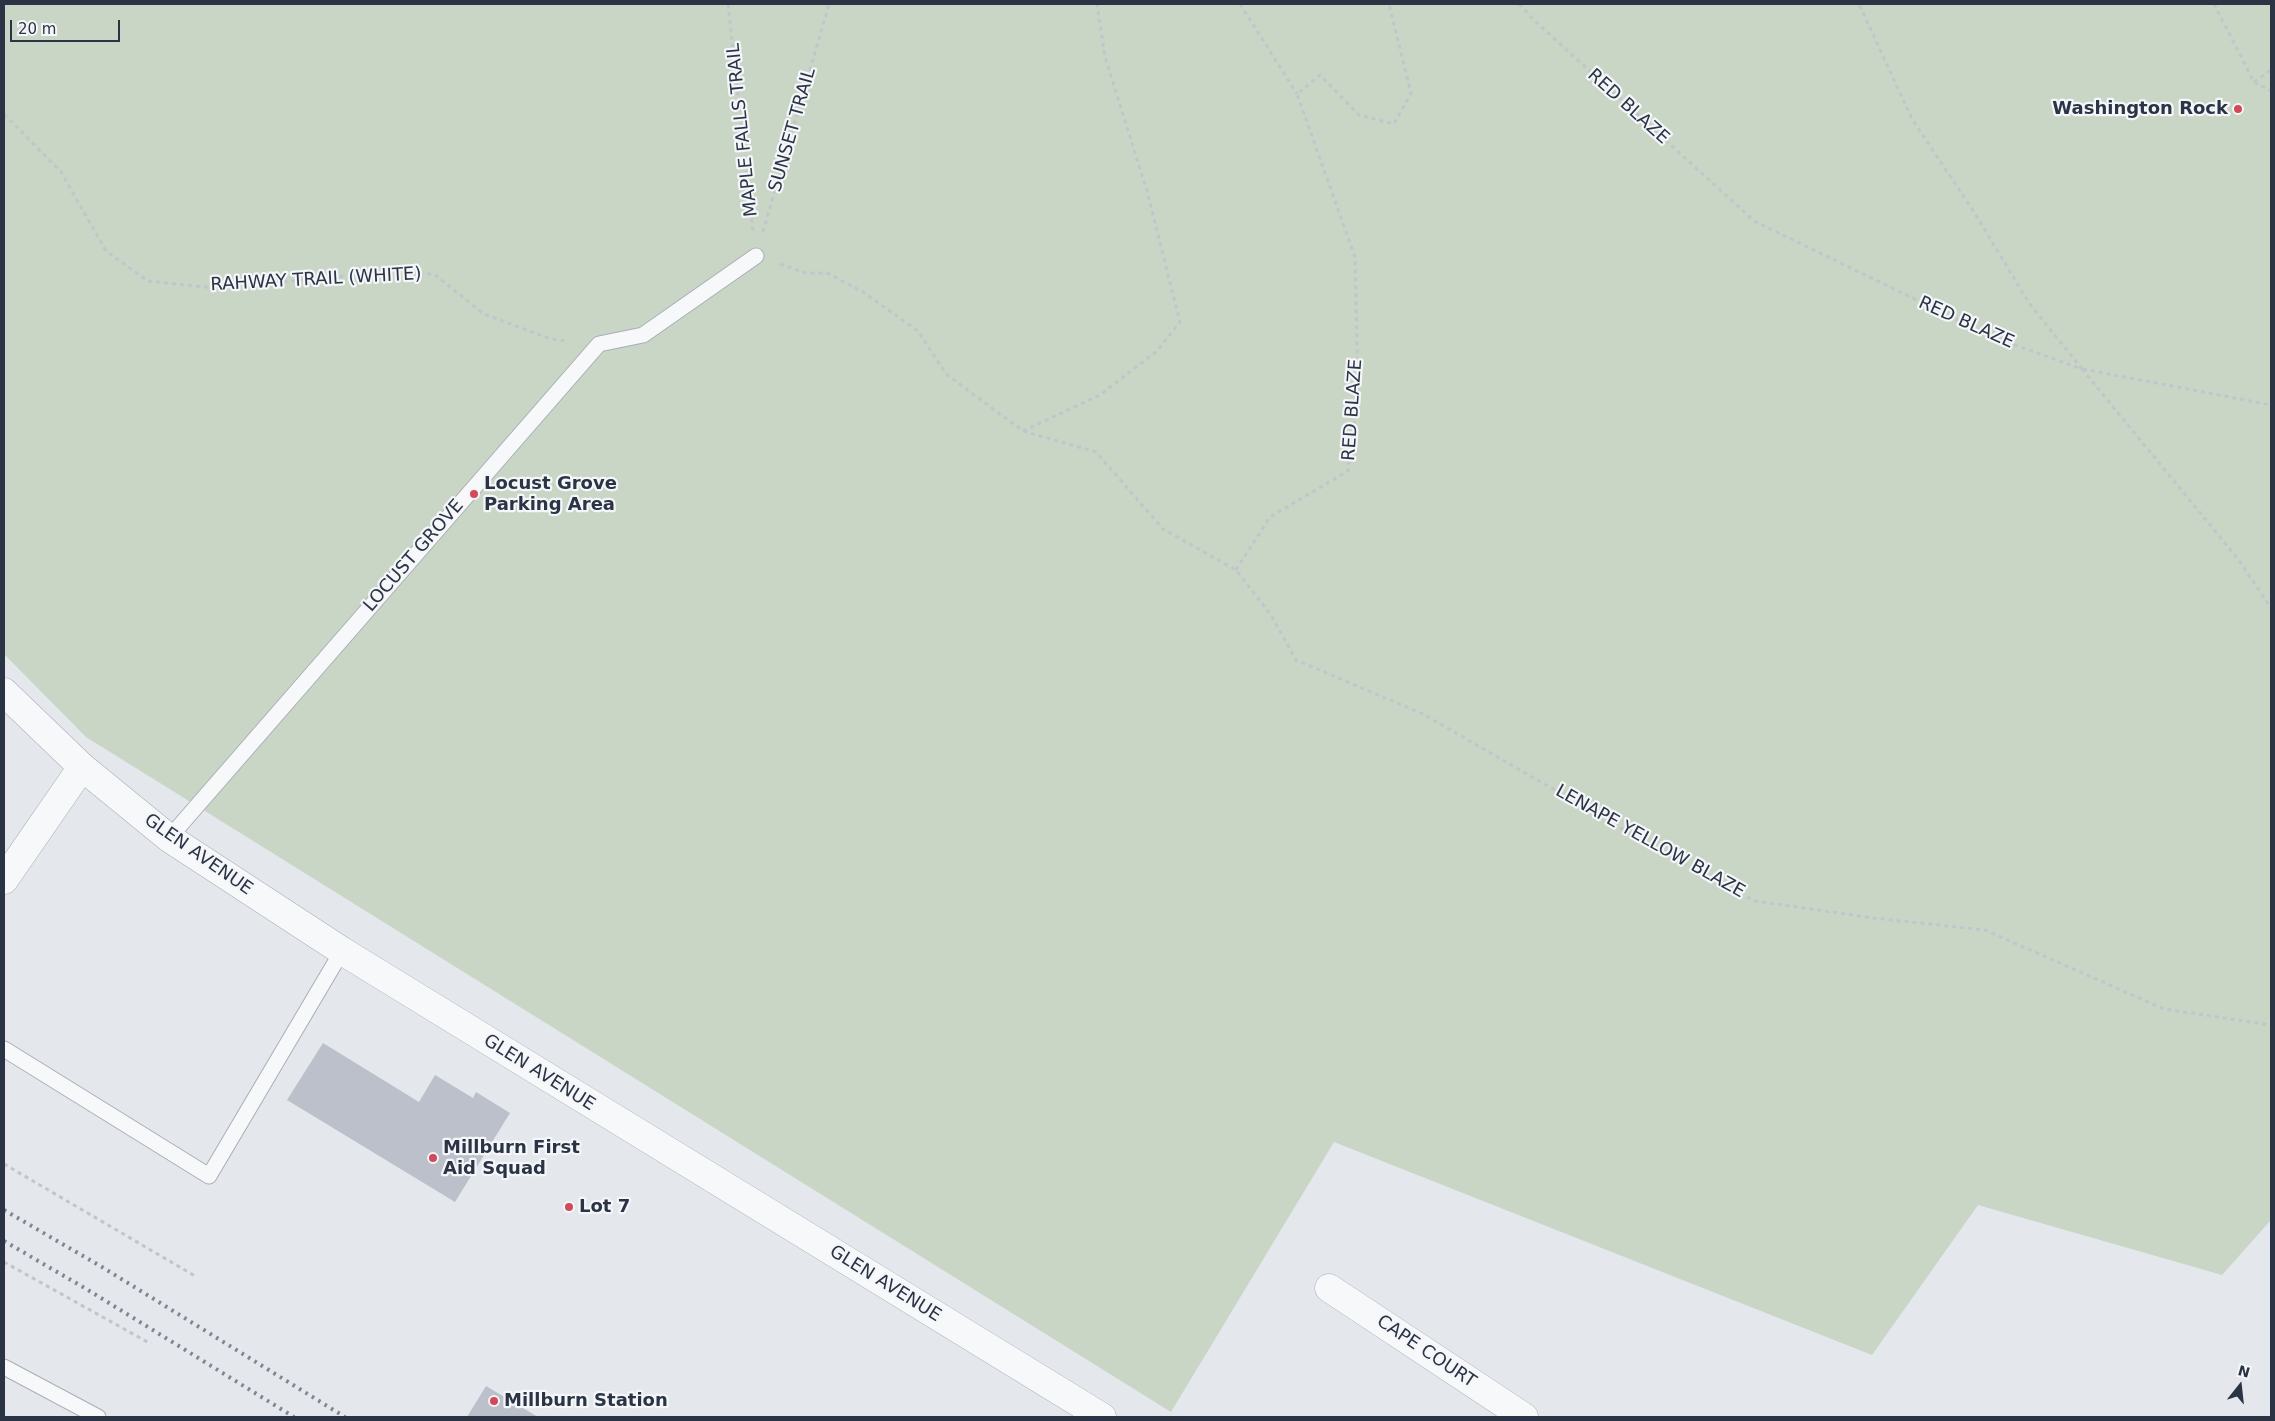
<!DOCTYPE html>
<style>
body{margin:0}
#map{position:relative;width:2275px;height:1421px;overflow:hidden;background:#e4e7ec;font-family:"DejaVu Sans",sans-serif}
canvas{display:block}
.frame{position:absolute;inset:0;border:5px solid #2b3445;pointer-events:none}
.north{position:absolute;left:2215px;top:1361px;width:50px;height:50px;-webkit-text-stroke:4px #f4f6f9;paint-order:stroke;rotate:16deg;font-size:14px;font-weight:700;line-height:20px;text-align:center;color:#2b3445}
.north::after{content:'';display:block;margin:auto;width:18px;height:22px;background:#2b3445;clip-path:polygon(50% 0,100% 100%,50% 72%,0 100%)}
.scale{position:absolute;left:10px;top:20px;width:110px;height:22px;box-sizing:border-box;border:2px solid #2b3445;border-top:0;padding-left:6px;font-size:15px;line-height:18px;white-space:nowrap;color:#2b3445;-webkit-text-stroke:4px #f4f6f9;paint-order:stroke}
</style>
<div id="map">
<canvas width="2275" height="1421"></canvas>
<div class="frame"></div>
<div class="north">N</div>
<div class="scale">20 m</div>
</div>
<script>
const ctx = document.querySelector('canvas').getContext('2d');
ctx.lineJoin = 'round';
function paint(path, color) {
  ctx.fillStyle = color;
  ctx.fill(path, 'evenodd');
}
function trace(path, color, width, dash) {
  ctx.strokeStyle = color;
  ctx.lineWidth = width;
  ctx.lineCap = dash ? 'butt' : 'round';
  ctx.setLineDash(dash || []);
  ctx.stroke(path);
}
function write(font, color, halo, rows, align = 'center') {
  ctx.font = font + ' "DejaVu Sans",sans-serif';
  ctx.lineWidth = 4.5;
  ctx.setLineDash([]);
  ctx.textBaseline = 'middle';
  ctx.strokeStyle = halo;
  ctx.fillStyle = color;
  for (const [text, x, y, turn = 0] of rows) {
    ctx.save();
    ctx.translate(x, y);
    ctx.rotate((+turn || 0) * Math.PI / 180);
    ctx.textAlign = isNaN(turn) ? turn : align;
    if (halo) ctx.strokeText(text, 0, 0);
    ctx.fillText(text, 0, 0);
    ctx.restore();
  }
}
paint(new Path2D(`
 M4 4H2271V1220L2222 1275 1978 1205 1872 1355 1334 1142 1171 1412 86 737 4 654Z`), '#c9d6c5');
paint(new Path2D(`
 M323 1043 419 1102 435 1075 473 1098 476 1092 510 1113 455 1202 287 1100Z
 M486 1386 538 1417H467Z`), '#bbc0ca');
const lane = new Path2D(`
 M169 838 599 344 643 335 756 256
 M4 1049 209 1176 342 951
 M4 1367 98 1417`);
const street = new Path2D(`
 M4 692 82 767 169 838 342 951 1102 1417
 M4 880 82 767
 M1329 1288 1524 1417`);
trace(lane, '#a9aeb7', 17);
trace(street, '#a9aeb7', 29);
trace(new Path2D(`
 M728 4 753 232
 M1240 4 1297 94
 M1519 4 1534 20 1754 221 1995 338 2082 369 2029 303 1974 212 1912 119 1859 4
 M2214 4 2254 82 2271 91
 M2254 82 2271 70
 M4 114 61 172 106 251 148 281 215 288 355 275 434 274 484 314 551 339 566 341
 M763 232 829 4
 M780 264 806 273H827L863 292 918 331 946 374 1023 431 1096 452 1163 529 1236 570 1271 615 1296 660 1423 714 1655 848 1755 901 1873 918 1985 930 2164 1009 2271 1025
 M2082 369 2238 559 2271 608
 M2083 369 2271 405
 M1023 431 1100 395 1157 351 1180 322 1147 191 1105 57 1097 4
 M1236 570 1270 517 1348 471 1358 392 1355 257 1297 94 1320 75 1359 115 1394 124 1411 93 1389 4
 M4 1164 195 1276
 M4 1262 151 1344`), '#c2c5cb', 3, [4, 4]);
trace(lane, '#f7f8fa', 15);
trace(street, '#f7f8fa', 28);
trace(new Path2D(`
 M4 1210 102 1267 345 1417
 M4 1241 88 1290 294 1417`), '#7d8696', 4, [2.5, 5]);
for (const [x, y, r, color] of [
 [2238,109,5,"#d1495b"],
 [474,494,5,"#d1495b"],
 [433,1158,5,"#d1495b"],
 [569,1207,5,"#d1495b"],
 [494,1401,5,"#d1495b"]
]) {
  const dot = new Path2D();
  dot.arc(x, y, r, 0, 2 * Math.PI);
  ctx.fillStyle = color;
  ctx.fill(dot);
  trace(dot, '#f4f6f9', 2);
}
write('18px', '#2b3445', '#f4f6f9', [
 ["RED BLAZE",1628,107,42],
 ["MAPLE FALLS TRAIL",743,130,-96],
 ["SUNSET TRAIL",793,130,-74],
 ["RAHWAY TRAIL (WHITE)",316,280,-3],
 ["RED BLAZE",1966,323,24],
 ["RED BLAZE",1353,410,-86],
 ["LOCUST GROVE",414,556,-49],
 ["LENAPE YELLOW BLAZE",1650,842,29],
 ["GLEN AVENUE",198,855,35],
 ["GLEN AVENUE",539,1073,32],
 ["GLEN AVENUE",885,1284,32],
 ["CAPE COURT",1426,1352,34]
]);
write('bold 18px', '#2b3445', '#f4f6f9', [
 ["Washington Rock",2228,109,"right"],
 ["Locust Grove",484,484],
 ["Parking Area",484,505],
 ["Millburn First",443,1148],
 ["Aid Squad",443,1169],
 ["Lot 7",579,1207],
 ["Millburn Station",504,1401]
], 'left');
</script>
